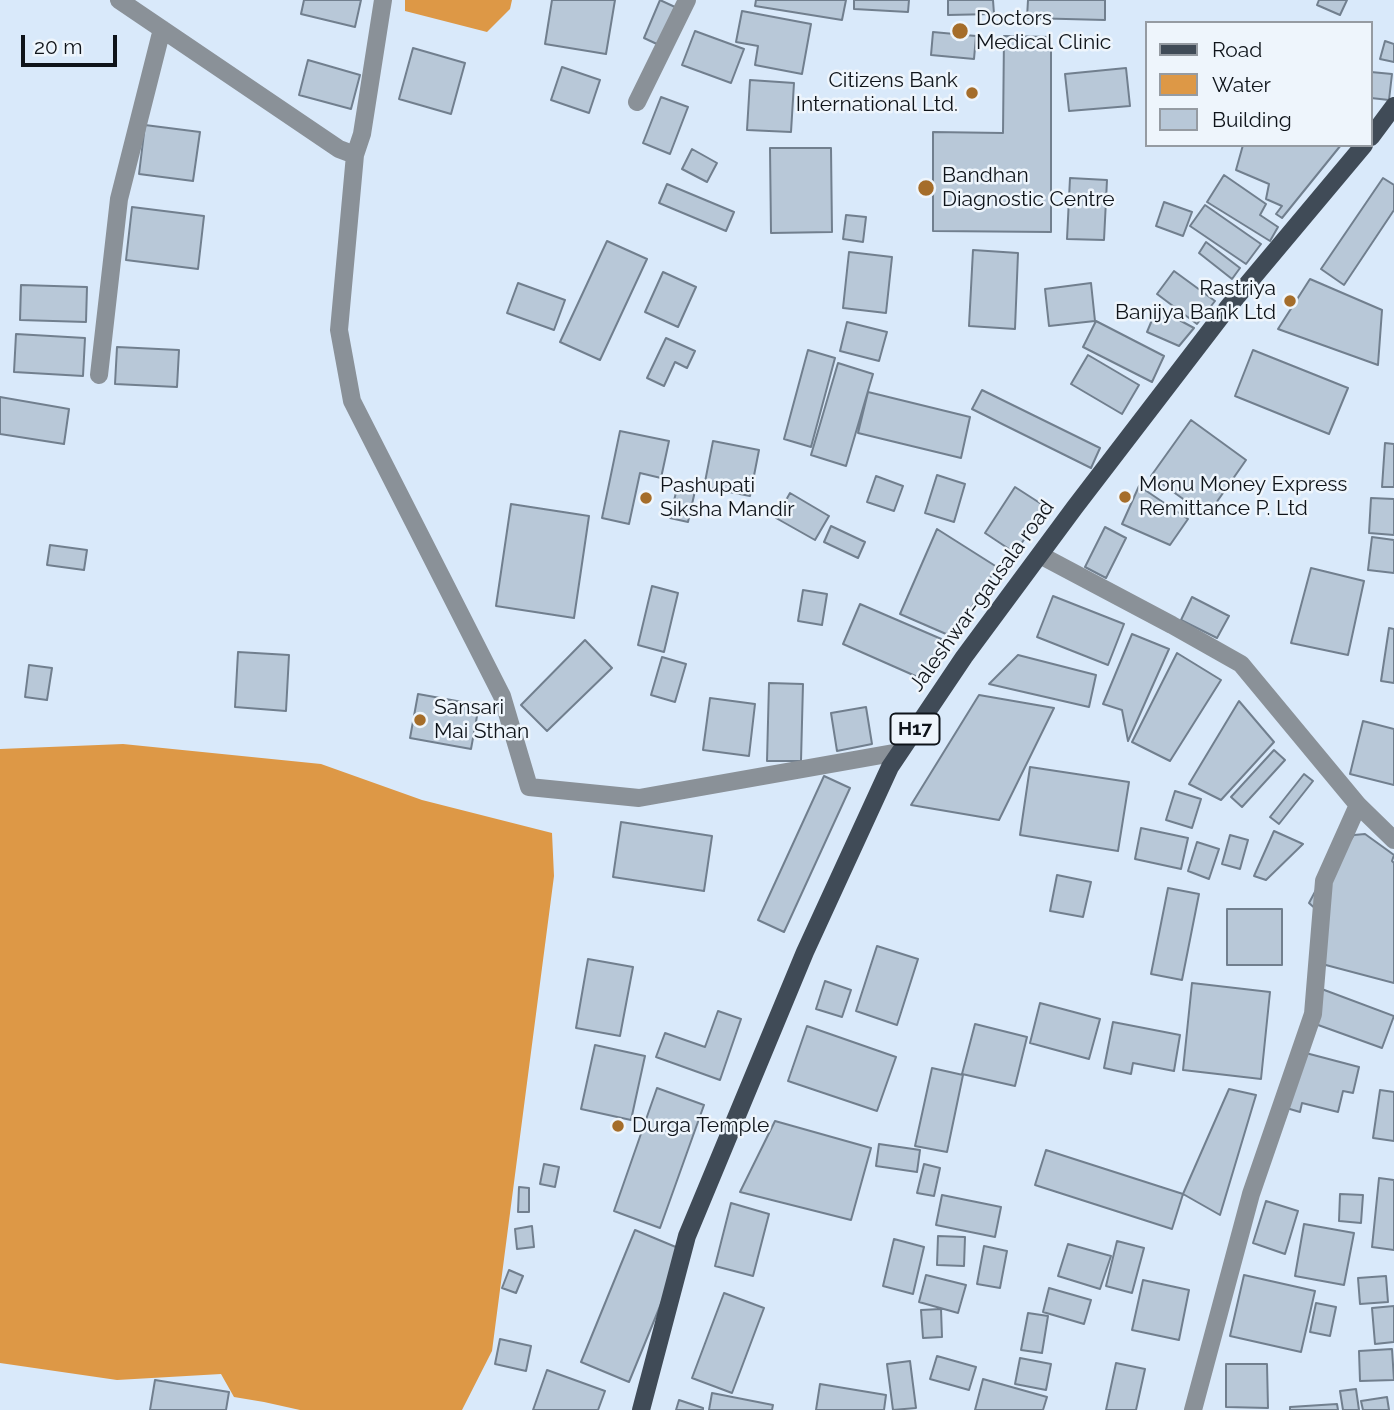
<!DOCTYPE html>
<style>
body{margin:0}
#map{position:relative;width:1394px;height:1410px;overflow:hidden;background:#d9e9fa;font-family:Raleway,sans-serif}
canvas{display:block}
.legend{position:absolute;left:1145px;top:21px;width:228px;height:126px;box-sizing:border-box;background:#eef5fc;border:2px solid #959ba2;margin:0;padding:9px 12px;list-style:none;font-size:21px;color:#0f141a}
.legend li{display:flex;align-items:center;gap:14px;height:35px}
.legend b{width:35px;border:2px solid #959ba2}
.scale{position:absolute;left:21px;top:35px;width:96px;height:32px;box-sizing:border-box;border:4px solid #0f141a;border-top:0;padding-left:9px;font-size:21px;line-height:24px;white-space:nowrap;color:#0f141a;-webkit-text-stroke:5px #eef5fc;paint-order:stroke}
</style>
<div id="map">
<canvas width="1394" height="1410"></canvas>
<ul class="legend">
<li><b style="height:9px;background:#404b57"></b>Road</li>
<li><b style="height:19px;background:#dd9846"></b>Water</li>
<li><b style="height:19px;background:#b8c8d8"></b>Building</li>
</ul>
<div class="scale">20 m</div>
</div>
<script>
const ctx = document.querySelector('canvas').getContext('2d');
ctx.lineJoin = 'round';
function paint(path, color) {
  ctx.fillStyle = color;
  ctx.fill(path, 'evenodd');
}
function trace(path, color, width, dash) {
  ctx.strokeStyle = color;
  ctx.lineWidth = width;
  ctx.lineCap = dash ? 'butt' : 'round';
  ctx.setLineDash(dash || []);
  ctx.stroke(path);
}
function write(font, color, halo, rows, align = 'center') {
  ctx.font = font + ' Raleway,sans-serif';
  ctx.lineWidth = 5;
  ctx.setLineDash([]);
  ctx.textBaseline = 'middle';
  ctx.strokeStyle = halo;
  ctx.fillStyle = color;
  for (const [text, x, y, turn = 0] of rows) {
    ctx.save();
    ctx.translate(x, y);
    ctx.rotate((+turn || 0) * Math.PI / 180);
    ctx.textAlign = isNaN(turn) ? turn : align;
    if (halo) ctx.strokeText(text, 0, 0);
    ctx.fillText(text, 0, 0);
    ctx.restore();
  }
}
paint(new Path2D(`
 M405 0H512L510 9 487 32 405 11Z
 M123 744 321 764 422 800 552 833 554 876 492 1351 462 1410H300L264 1402 234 1397 221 1374 117 1380 0 1363V749Z`), '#dd9846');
const building = new Path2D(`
 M304 0H361L355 27 301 14Z
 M552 0H615L606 54 545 44Z
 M660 0 675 7 659 45 644 38Z
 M756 0H846L842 20 755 6Z
 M854 0H909L908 12 854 9Z
 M948 0H993L994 14 948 15Z
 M1028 0H1105V20L1027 18Z
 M1319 0H1347L1340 15 1317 5Z
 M742 11 811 24 802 74 755 65 758 46 736 42Z
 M695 31 744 49 731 83 682 65Z
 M933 32 976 36 974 59 931 55Z
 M1004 36 1051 37V232L933 231V132L1003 133Z
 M1385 41 1394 44V62L1380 59Z
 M413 48 465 63 451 114 399 99Z
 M308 60 360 75 351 109 299 95Z
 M562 67 600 80 589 113 551 100Z
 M1126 68 1130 106 1069 111 1065 74Z
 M1371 72 1392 74 1389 100 1371 98Z
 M750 80 794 83 791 132 747 130Z
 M661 97 688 107 670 154 643 143Z
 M145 125 200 132 193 181 139 174Z
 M1243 145H1341L1282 218 1276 214 1282 206 1266 199 1269 184 1236 170Z
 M770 148H831L832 232 771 233Z
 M692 149 717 163 707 182 682 169Z
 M1224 175 1266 204 1260 215 1278 227 1270 241 1207 202Z
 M1070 178 1107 180 1104 240 1067 239Z
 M1383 178 1394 185V210L1344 285 1321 269Z
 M667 184 734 212 726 231 659 203Z
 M1164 202 1192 212 1183 236 1156 226Z
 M1205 205 1261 244 1246 264 1190 226Z
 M132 207 204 216 198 269 126 260Z
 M846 215 866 217 863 242 843 239Z
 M607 241 647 259 600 360 560 342Z
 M1206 242 1240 268 1232 279 1199 253Z
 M973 250 1018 253 1015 329 969 326Z
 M849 252 892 257 886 313 843 308Z
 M1174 271 1215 301 1197 324 1157 294Z
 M663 272 696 287 678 327 645 312Z
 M1310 279 1382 310 1378 365 1278 329Z
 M518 283 565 300 554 330 507 313Z
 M1091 283 1095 321 1049 326 1045 289Z
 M21 285 87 287 86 322 20 320Z
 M1157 308 1194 328 1179 346 1147 332Z
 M1096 321 1164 356 1152 382 1083 347Z
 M847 322 887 332 879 361 840 351Z
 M16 334 85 338 83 376 14 372Z
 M666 338 695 351 687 368 675 362 664 386 647 378Z
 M117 347 179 350 177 387 115 384Z
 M808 350 835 358 811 447 784 439Z
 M1253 350 1348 388 1329 434 1235 396Z
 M1088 355 1139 385 1122 414 1071 384Z
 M838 363 873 374 846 466 811 455Z
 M982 390 1100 448 1091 468 972 409Z
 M868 392 970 417 961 458 858 433Z
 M0 397 69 409 64 444 0 434Z
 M1191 420 1246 460 1207 516 1151 476Z
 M620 431 669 441 661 478 640 473 629 524 602 518Z
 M713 441 759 450 750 496 704 487Z
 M1385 443 1394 444V487H1382Z
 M937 475 965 484 954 522 925 513Z
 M876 476 903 486 894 511 867 502Z
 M1139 486 1188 519 1170 545 1122 524Z
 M1015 487 1046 507 1015 553 985 533Z
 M677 488 695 491 688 522 670 518Z
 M790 493 829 516 815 540 776 518Z
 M1371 498 1394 499V535L1369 533Z
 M511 504 589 516 574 618 496 606Z
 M831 526 865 542 858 558 824 542Z
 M1105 527 1126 538 1106 578 1085 567Z
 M937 529 997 567 953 637 900 614Z
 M1372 537 1394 540V573L1368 570Z
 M50 545 87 550 84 570 47 565Z
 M1311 568 1364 581 1348 655 1291 643Z
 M652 586 678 593 664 652 638 645Z
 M803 590 827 594 822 625 798 621Z
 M1053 596 1124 624 1108 665 1037 637Z
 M1192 597 1229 616 1217 638 1181 620Z
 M860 604 946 641 929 682 843 644Z
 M1389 628 1394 629V683L1381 681Z
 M1132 634 1169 649 1128 741 1122 710 1103 704Z
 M585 640 612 668 547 731 521 705Z
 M238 652 289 655 286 711 235 707Z
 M1177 653 1221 680 1170 761 1132 742Z
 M1018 655 1096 675 1089 707 989 684Z
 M662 657 686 664 675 702 651 695Z
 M29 665 52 668 47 700 25 697Z
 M769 683 803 684 801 761H767Z
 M418 694 479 705 471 749 410 738Z
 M979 695 1054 708 999 820 911 805Z
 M710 698 755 704 749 756 703 750Z
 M1239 701 1274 742 1221 800 1189 784Z
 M866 707 872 744 837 751 831 713Z
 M1363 721 1394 729V785L1350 774Z
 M1274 750 1285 760 1242 807 1231 797Z
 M1030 767 1129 782 1118 851 1020 835Z
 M1304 774 1313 781 1279 824 1270 817Z
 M824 776 850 788 784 932 758 920Z
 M1175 791 1201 799 1192 828 1166 820Z
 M621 822 712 836 704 891 613 877Z
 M1141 828 1188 838 1181 869 1135 859Z
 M1274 831 1303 844 1266 880 1254 876Z
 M1365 834 1394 855 1392 861 1394 863V983L1322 964 1318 911 1309 903 1317 888 1354 835Z
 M1230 835 1248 840 1240 869 1222 864Z
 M1197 842 1219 849 1209 879 1188 871Z
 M1057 875 1091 882 1083 917 1050 911Z
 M1168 888 1199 894 1182 980 1151 974Z
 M1227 909H1282V965H1227Z
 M877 946 918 959 897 1025 856 1011Z
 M588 959 633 967 620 1036 576 1028Z
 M825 981 851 990 842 1017 816 1009Z
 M1192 983 1270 992 1261 1079 1183 1070Z
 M1319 988 1394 1016 1382 1048 1307 1021Z
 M1040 1003 1100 1019 1089 1059 1030 1043Z
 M718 1011 741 1019 720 1080 656 1057 665 1033 705 1047Z
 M1113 1022 1180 1035 1174 1071 1133 1063 1131 1074 1104 1068Z
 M975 1024 1027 1037 1015 1086 962 1074Z
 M807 1026 896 1057 877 1111 788 1081Z
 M595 1045 645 1056 631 1120 581 1109Z
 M1302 1052 1359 1067 1353 1093 1343 1091 1338 1112 1302 1103 1300 1112 1276 1105Z
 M932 1068 963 1075 947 1152 915 1146Z
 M657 1088 704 1105 660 1228 614 1211Z
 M1229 1089 1256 1095 1220 1215 1183 1194Z
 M1380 1090 1394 1092V1141L1373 1138Z
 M775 1121 871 1148 851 1220 740 1192Z
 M879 1144 920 1150 917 1172 876 1166Z
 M1046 1150 1183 1194 1172 1229 1035 1185Z
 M544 1164 559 1167 555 1187 540 1184Z
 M924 1164 940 1168 934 1196 917 1193Z
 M1379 1178 1394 1180V1250L1372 1247Z
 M519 1187 529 1188V1212H518Z
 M1340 1194 1363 1195 1361 1223 1339 1221Z
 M942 1195 1001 1207 995 1237 936 1225Z
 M1266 1201 1298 1211 1285 1254 1253 1243Z
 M731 1203 769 1214 753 1276 715 1266Z
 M1304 1224 1354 1233 1344 1285 1295 1276Z
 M532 1226 534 1247 517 1249 515 1229Z
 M635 1230 683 1250 629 1382 581 1362Z
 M938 1236 965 1237 964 1266 937 1265Z
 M894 1239 924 1247 913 1294 883 1286Z
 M1117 1241 1144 1248 1132 1293 1106 1286Z
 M1068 1244 1111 1256 1100 1289 1058 1276Z
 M984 1246 1007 1251 1000 1288 977 1284Z
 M509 1270 523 1276 516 1293 502 1288Z
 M926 1275 966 1285 958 1313 919 1302Z
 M1244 1275 1315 1291 1301 1352 1230 1336Z
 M1386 1276 1388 1302 1360 1304 1358 1278Z
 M1143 1280 1189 1290 1179 1340 1132 1330Z
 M1049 1288 1091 1300 1084 1324 1043 1312Z
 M724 1293 764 1308 732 1393 692 1378Z
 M1316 1303 1336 1307 1330 1336 1310 1332Z
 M1394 1306V1342L1375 1344 1372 1308Z
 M941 1309 942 1337 923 1338 921 1310Z
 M1028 1313 1048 1316 1042 1353 1021 1350Z
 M500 1339 531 1346 526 1371 495 1364Z
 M1392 1349 1394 1380 1360 1381 1359 1351Z
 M937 1356 976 1367 969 1390 930 1379Z
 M1020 1358 1051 1364 1046 1390 1015 1384Z
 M910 1361 916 1408 893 1410 887 1364Z
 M1116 1363 1145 1369 1136 1410H1106Z
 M1226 1364H1267L1268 1408 1226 1407Z
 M547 1370 605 1391 598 1410H533Z
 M983 1379 1047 1397 1043 1410H975Z
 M155 1380 229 1392 226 1410H150Z
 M820 1384 886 1395 884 1410H816Z
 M1356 1389 1359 1410H1343L1340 1391Z
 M712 1393 773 1405 772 1410H709Z
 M1387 1397 1389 1410H1363L1361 1401Z
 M679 1400 703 1408V1410H676Z
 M1337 1404 1338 1410H1290V1407Z`);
paint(building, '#b8c8d8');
trace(building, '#717f8e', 2);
trace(new Path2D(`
 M119 0 339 149 355 155
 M383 0 362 134 355 155 339 330 352 401 502 696 529 787 639 798 899 752
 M637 102 687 0
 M99 375 119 199 162 29
 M1040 555 1172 625 1241 664 1358 805 1394 840
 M1193 1410 1251 1194 1313 1014 1324 881 1358 805`), '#8a9198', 18);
trace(new Path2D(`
 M1371 137 1394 106
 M641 1410 687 1236 805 952 890 767 964 657 1075 507 1229 306 1364 145`), '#404b57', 18);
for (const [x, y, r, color] of [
 [960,31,9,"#a56d2a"],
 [972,93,7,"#a56d2a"],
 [926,188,9,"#a56d2a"],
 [1290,301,7,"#a56d2a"],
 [1125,497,7,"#a56d2a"],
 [646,498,7,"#a56d2a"],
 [420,720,7,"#a56d2a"],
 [618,1126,7,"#a56d2a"]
]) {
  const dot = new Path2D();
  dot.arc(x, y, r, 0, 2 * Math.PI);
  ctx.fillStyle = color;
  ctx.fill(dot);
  trace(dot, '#eef5fc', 2.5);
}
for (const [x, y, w] of [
 [915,729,49]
]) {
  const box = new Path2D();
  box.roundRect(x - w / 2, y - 15.5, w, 31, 5);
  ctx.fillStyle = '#eef5fc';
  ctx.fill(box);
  trace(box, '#0f141a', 2);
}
write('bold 19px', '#0f141a', null, [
 ["H17",915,729]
]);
write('21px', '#0f141a', '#eef5fc', [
 ["Doctors",976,19],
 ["Medical Clinic",976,43],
 ["Citizens Bank",958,81,"right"],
 ["International Ltd.",958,105,"right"],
 ["Bandhan",942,176],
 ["Diagnostic Centre",942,200],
 ["Rastriya",1276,289,"right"],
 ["Banijya Bank Ltd",1276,313,"right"],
 ["Monu Money Express",1139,485],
 ["Remittance P. Ltd",1139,509],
 ["Pashupati",660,486],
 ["Siksha Mandir",660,510],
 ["Sansari",434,708],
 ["Mai Sthan",434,732],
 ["Durga Temple",632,1126]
], 'left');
write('21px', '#0f141a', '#eef5fc', [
 ["Jaleshwar-gausala road",982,596,-54]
]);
</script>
